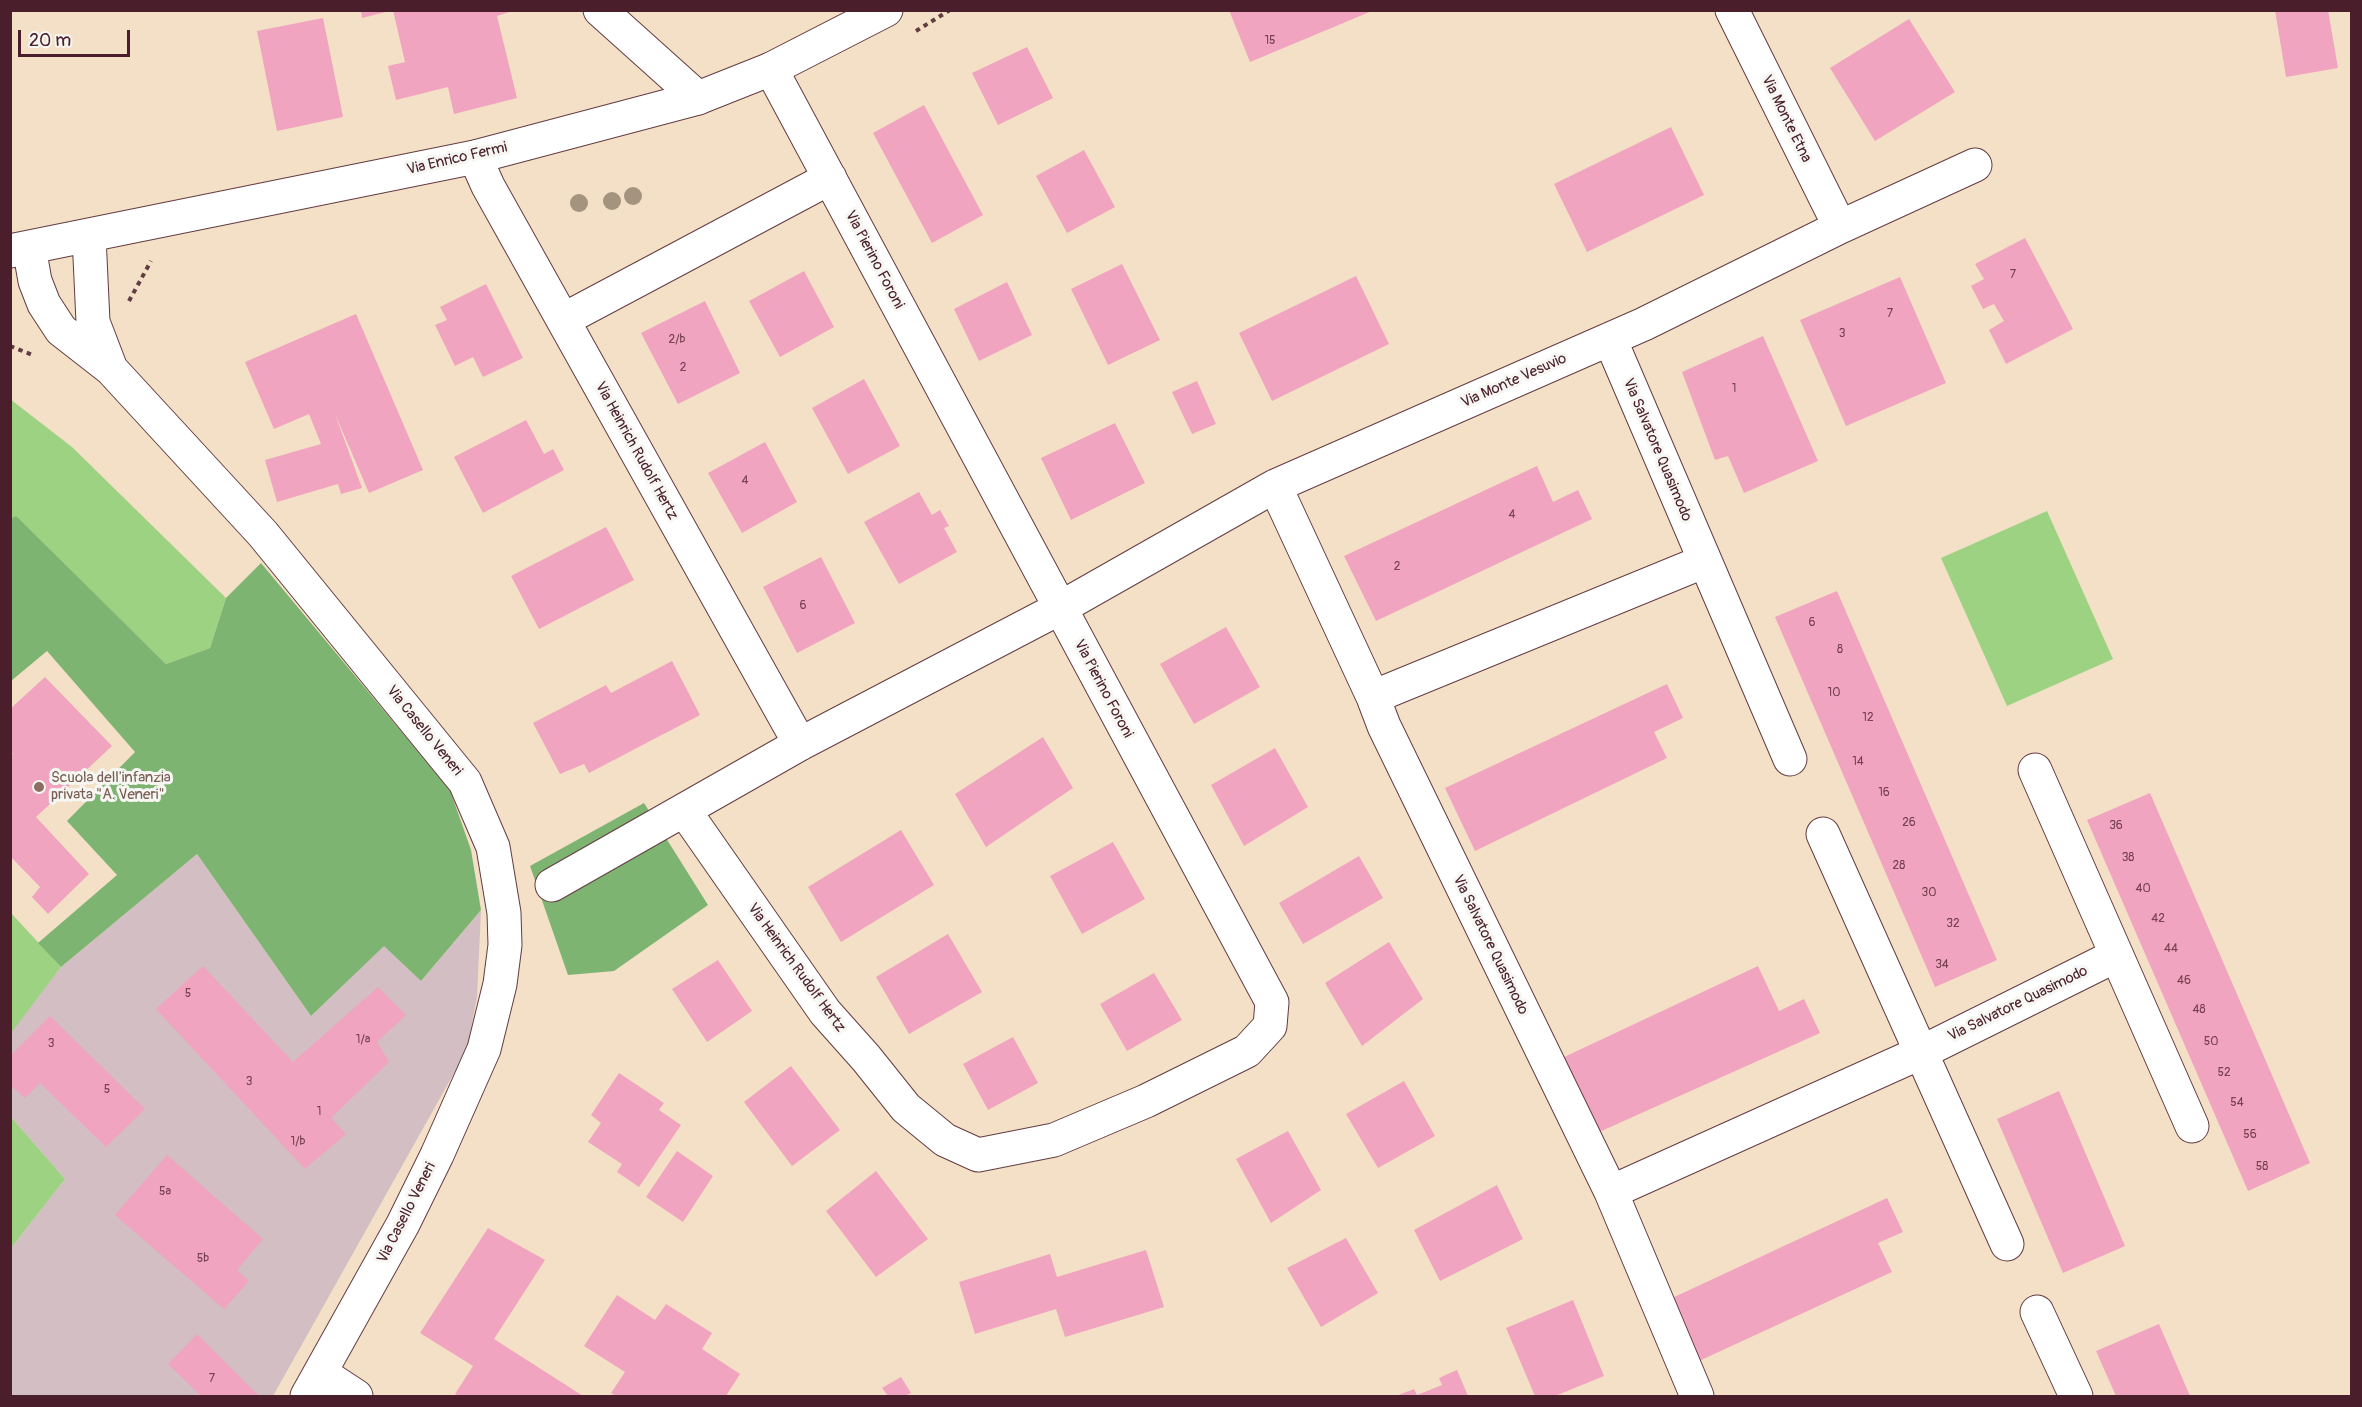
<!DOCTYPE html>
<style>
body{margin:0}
#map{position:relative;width:2362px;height:1407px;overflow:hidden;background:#f3e0c6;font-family:Pangolin,sans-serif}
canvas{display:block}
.frame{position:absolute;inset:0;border:12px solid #4a1f2b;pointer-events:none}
.scale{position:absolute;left:18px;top:30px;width:112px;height:27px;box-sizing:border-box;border:3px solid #4a1f2b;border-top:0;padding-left:8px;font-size:18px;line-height:21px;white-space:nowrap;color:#4a1f2b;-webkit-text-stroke:4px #f6f6f2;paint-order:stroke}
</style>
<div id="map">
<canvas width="2362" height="1407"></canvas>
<div class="frame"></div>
<div class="scale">20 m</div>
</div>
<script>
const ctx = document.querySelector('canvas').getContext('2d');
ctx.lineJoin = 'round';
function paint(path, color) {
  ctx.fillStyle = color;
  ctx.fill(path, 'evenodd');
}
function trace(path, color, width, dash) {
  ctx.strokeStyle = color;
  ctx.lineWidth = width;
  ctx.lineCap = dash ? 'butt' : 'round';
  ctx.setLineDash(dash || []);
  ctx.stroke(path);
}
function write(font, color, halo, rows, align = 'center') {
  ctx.font = font + ' Pangolin,sans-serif';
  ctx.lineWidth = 6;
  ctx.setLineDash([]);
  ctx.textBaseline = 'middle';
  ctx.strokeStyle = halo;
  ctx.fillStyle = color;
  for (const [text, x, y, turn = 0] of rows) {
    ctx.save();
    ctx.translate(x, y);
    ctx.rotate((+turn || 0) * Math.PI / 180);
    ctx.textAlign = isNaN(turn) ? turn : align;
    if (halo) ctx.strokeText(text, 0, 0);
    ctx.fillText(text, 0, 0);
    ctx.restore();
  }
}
paint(new Path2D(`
 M197 854 311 1016 384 945 421 981 481 910 477 997 467 1050 273 1396H11V1248L65 1179 11 1117 10 1033 61 967Z`), '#d2bec3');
paint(new Path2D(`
 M10 399 72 447 226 598 210 648 166 664 16 517 11 519Z
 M2047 511 2113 659 2007 706 1941 558Z
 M11 913 61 967 11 1033Z
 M11 1117 65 1179 11 1248H10Z`), '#9ed283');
paint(new Path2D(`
 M16 516 166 664 210 648 226 598 261 563 450 790 471 850 481 910 421 981 384 946 311 1016 197 854 61 967 38 943 117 875 67 821 135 752 47 651 11 681 10 519Z
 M644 803 708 905 614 971 568 975 530 866Z`), '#7eb471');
paint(new Path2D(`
 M361 10H390V11L362 18Z
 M393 10H515L497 16 517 98 454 114 448 87 396 100 388 66 405 62Z
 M1229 10 1344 11H1372L1250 62Z
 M2275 10H2328L2338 68 2286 77Z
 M323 18 343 117 277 131 257 31Z
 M1909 19 1955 92 1875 141 1830 68Z
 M1027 47 1053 98 998 125 972 73Z
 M924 105 983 215 932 243 873 133Z
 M1671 127 1704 195 1587 252 1554 184Z
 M1084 150 1115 207 1067 233 1036 176Z
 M2025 238 2073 329 2006 364 1989 330 2004 321 1994 304 1983 309 1971 286 1984 279 1975 264Z
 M1122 264 1160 340 1108 365 1071 289Z
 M804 271 834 327 780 357 749 301Z
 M1356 276 1389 344 1272 401 1239 333Z
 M1900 277 1946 383 1846 426 1800 320Z
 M1007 282 1032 335 979 361 954 309Z
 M486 284 523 358 483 377 473 357 455 366 435 325 447 320 440 307Z
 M705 301 740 373 678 404 641 333Z
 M356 314 423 470 369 493 335 414 362 488 341 494 338 484 277 502 265 460 321 444 309 414 274 429 245 362Z
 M1763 336 1818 461 1744 493 1728 456 1715 460 1682 372Z
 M864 379 900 446 848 474 812 408Z
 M1197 381 1216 424 1192 434 1172 392Z
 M526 420 544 454 553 449 564 470 483 513 454 457Z
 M1115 423 1145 483 1071 520 1041 458Z
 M765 442 797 502 742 533 708 473Z
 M1537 466 1553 502 1578 490 1592 519 1376 621 1344 556Z
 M919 492 932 515 940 510 949 526 944 528 957 552 899 584 864 522Z
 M606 527 634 580 539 629 511 576Z
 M821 557 855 623 797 653 763 587Z
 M1837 591 1997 960 1935 987 1775 617Z
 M1226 627 1260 687 1194 724 1160 664Z
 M672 661 700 715 589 773 584 764 560 774 533 723 606 685 611 693Z
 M45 677 112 746 36 817 89 874 48 914 32 897 40 887 10 856V756L13 754 10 750V709Z
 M1667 684 1683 718 1654 732 1667 758 1475 851 1445 788Z
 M1043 737 1073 788 986 847 955 794Z
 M1275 748 1308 807 1244 846 1211 785Z
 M2150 793 2310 1163 2248 1191 2087 820Z
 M901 830 934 885 841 942 808 887Z
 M1113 842 1145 899 1082 934 1050 876Z
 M1359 856 1383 898 1303 944 1279 903Z
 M948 934 982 992 909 1034 876 977Z
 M1389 942 1423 999 1362 1046 1325 983Z
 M718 960 752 1011 707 1042 672 989Z
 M203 966 293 1062 378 987 406 1015 377 1042 389 1062 331 1118 346 1134 305 1169 156 1009Z
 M1758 966 1779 1011 1804 999 1820 1033 1597 1133 1562 1058Z
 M1154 973 1182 1020 1127 1051 1100 1004Z
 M50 1016 145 1109 106 1147 40 1083 25 1098 10 1085V1056Z
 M1013 1037 1038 1083 988 1110 963 1064Z
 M791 1066 840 1130 792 1166 744 1102Z
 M619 1073 664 1103 659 1110 681 1125 639 1187 617 1172 622 1164 588 1142 601 1123 591 1115Z
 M1404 1081 1435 1136 1378 1168 1346 1114Z
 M2059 1091 2125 1246 2063 1273 1997 1119Z
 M1288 1131 1321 1190 1271 1223 1236 1159Z
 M677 1151 713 1176 683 1222 646 1197Z
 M167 1155 263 1239 237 1270 249 1281 224 1309 115 1215Z
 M876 1171 928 1239 876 1277 826 1211Z
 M1497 1185 1523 1239 1440 1281 1414 1230Z
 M1887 1198 1903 1232 1878 1243 1892 1272 1699 1361 1670 1299Z
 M488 1228 545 1260 494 1339 583 1396H460L455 1394 473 1366 420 1333Z
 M1346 1238 1378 1293 1321 1327 1287 1268Z
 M1146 1250 1164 1307 1065 1337 1056 1309 975 1334 959 1282 1050 1254 1057 1277Z
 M617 1295 655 1320 666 1304 712 1333 702 1349 740 1374 726 1396H616L611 1393 625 1372 584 1346Z
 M1573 1300 1604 1376 1555 1396H1535L1506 1328Z
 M2159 1324 2190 1396H2116L2096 1351Z
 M197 1334 258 1395 257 1396H201L168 1364Z
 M1457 1370 1468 1396H1396L1414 1389 1417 1395 1442 1385 1439 1378Z
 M901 1377 911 1393 905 1396H888L882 1388Z`), '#f1a4bf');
const street = new Path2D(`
 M600 10 698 98
 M1732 10 1840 227
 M475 157 488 186 800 744
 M563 320 830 178
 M1610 339 1790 759
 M1275 486 1373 697 1384 726 1611 1192 1697 1396
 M1373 697 1705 561
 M2035 770 2192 1126
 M684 810 825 1012 866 1058 906 1108 945 1140 978 1155 1054 1140 1146 1101 1247 1051 1270 1026 1272 1002 771 69
 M1823 834 2007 1244
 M552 885 800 744 1060 608 1275 486 1644 324 1840 227 1975 165
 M1611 1192 1922 1052 2115 956
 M2037 1312 2076 1396
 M321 1373 356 1396`);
const secondary = new Path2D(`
 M89 236 93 322 111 369
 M29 247 35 281 44 304 61 330 111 369 263 534 465 782 493 847 504 913 505 945 500 984 484 1049 437 1155 403 1224 307 1396
 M10 251 475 157 698 98 771 69 886 10`);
trace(street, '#633c42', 35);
trace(secondary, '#633c42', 35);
trace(new Path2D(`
 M916 31 950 10
 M129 301 151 261
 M10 346 35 356`), '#633c42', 4, [4.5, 4.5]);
trace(street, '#fff', 33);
trace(secondary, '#fff', 33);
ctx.fillStyle = '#a4947f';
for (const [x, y] of [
 [633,196],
 [612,201],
 [579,203]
]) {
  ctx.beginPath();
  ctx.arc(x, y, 9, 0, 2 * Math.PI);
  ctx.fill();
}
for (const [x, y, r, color] of [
 [39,787,6,"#8d6e63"]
]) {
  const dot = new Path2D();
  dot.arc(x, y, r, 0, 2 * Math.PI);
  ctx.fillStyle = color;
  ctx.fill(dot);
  trace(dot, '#f6f6f2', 2);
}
write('12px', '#744050', null, [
 ["15",1270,41],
 ["7",2013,275],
 ["7",1890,314],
 ["3",1842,334],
 ["2/b",677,340],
 ["2",683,368],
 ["1",1734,389],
 ["4",745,481],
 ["4",1512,515],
 ["2",1397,567],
 ["6",803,606],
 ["6",1812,623],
 ["8",1840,650],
 ["10",1834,693],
 ["12",1868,718],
 ["14",1858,762],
 ["16",1884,793],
 ["26",1909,823],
 ["36",2116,826],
 ["38",2128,858],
 ["28",1899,866],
 ["40",2143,889],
 ["30",1929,893],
 ["42",2158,919],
 ["32",1953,924],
 ["44",2171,949],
 ["34",1942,965],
 ["46",2184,981],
 ["5",188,994],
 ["48",2199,1010],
 ["1/a",363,1040],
 ["50",2211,1042],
 ["3",51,1044],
 ["52",2224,1073],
 ["3",249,1082],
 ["5",107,1090],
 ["54",2237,1103],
 ["1",319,1112],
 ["56",2250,1135],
 ["1/b",298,1142],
 ["58",2262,1167],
 ["5a",165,1192],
 ["5b",203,1259],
 ["7",212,1379]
]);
write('15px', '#4a1f2b', '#f6f6f2', [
 ["Via Monte Etna",1786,119,64],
 ["Via Enrico Fermi",457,159,-13],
 ["Via Pierino Foroni",874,260,62],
 ["Via Monte Vesuvio",1514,381,-24],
 ["Via Salvatore Quasimodo",1657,450,67],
 ["Via Heinrich Rudolf Hertz",636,451,61],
 ["Via Pierino Foroni",1103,689,62],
 ["Via Casello Veneri",424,731,51],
 ["Via Salvatore Quasimodo",1490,945,64],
 ["Via Heinrich Rudolf Hertz",796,968,54],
 ["Via Salvatore Quasimodo",2018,1004,-26],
 ["Via Casello Veneri",407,1213,-63]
]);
write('15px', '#785e54', '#f6f6f2', [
 ["Scuola dell'infanzia",51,778],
 ["privata \"A. Veneri\"",51,795]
], 'left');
</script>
